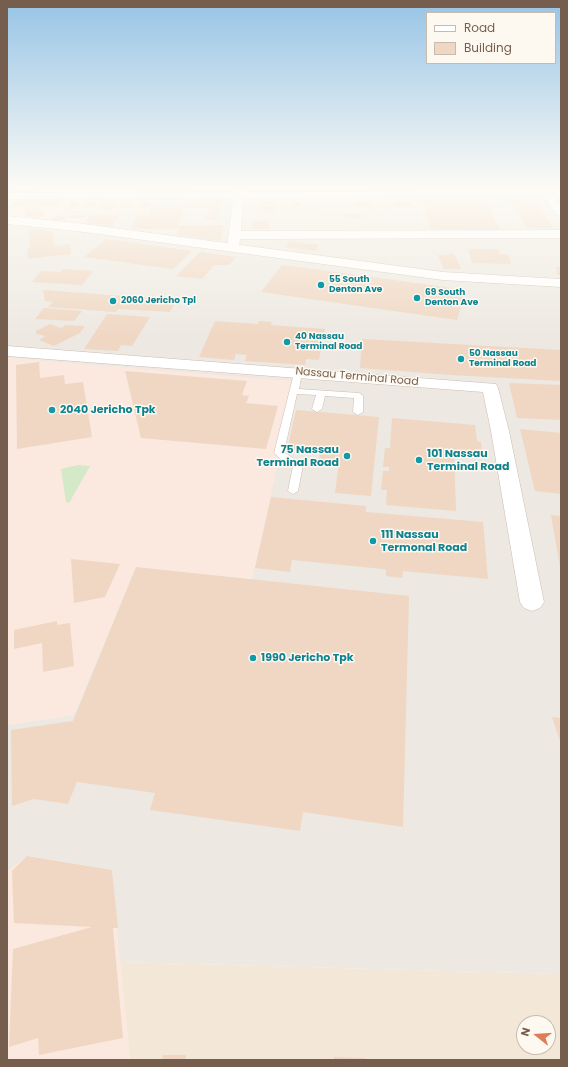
<!DOCTYPE html>
<style>
body{margin:0}
#map{position:relative;width:568px;height:1067px;overflow:hidden;background:#fbf6e9;font-family:Poppins,sans-serif}
canvas{display:block}
.frame{position:absolute;inset:0;border:8px solid #755e4e;pointer-events:none}
.legend{position:absolute;left:426px;top:12px;width:130px;height:52px;box-sizing:border-box;background:#fef9f0;border:1px solid #c7bbaf;margin:0;padding:5px 7px;list-style:none;font-size:12px;color:#755e4e}
.legend li{display:flex;align-items:center;gap:8px;height:20px}
.legend b{width:20px;border:1px solid #c7bbaf}
.north{position:absolute;left:516px;top:1015px;width:40px;height:40px;box-sizing:border-box;background:#fef9f0;border:1px solid #c7bbaf;border-radius:50%;rotate:287deg;font-size:11px;font-weight:700;line-height:16px;text-align:center;color:#755e4e}
.north::after{content:'';display:block;margin:auto;width:14px;height:18px;background:#dd7e57;clip-path:polygon(50% 0,100% 100%,50% 72%,0 100%)}
</style>
<div id="map">
<canvas width="568" height="1067"></canvas>
<div class="frame"></div>
<ul class="legend">
<li><b style="height:5px;background:#fff"></b>Road</li>
<li><b style="height:11px;background:#efd7c3"></b>Building</li>
</ul>
<div class="north">N</div>
</div>
<script>
const ctx = document.querySelector('canvas').getContext('2d');
ctx.lineJoin = 'round';
function paint(path, color) {
  ctx.fillStyle = color;
  ctx.fill(path, 'evenodd');
}
function trace(path, color, width, dash) {
  ctx.strokeStyle = color;
  ctx.lineWidth = width;
  ctx.lineCap = dash ? 'butt' : 'round';
  ctx.setLineDash(dash || []);
  ctx.stroke(path);
}
function write(font, color, halo, rows, align = 'center') {
  ctx.font = font + ' Poppins,sans-serif';
  ctx.lineWidth = 3;
  ctx.setLineDash([]);
  ctx.textBaseline = 'middle';
  ctx.strokeStyle = halo;
  ctx.fillStyle = color;
  for (const [text, x, y, turn = 0] of rows) {
    ctx.save();
    ctx.translate(x, y);
    ctx.rotate((+turn || 0) * Math.PI / 180);
    ctx.textAlign = isNaN(turn) ? turn : align;
    if (halo) ctx.strokeText(text, 0, 0);
    ctx.fillText(text, 0, 0);
    ctx.restore();
  }
}
paint(new Path2D(`
 M46 188H438L442 196 428 212 236 214 154 196 147 214H62L72 197 40 196Z
 M120 962 561 974V1060H130ZM524 1023H548V1047H524Z`), '#f3e8d8');
paint(new Path2D(`
 M7 188H46L41 196H72L63 214H88L84 223 75 222 68 226 7 220Z
 M7 358 298 380 252 579 136 567 74 715 7 725Z
 M27 856 112 870 130 1060H7V871Z`), '#fbe8de');
paint(new Path2D(`
 M438 188H551L561 201V974L120 962 112 870 28 856 7 871V725L74 715 136 567 252 579 297 381 7 358V220L68 226 75 222 84 223 88 214H147L154 196H238L236 214 428 212 422 196 442 195Z`), '#ede8e2');
paint(new Path2D(`
 M78 465 90 466 69 503 66 502 61 469Z`), '#d3e9c8');
paint(new Path2D(`
 M12 188H39L36 192H13Z
 M484 188H524L525 190 485 189Z
 M62 199 57 207H10L16 200Z
 M205 199H222L217 220H205L206 215H208L210 208H183L184 202H205Z
 M422 199 486 200 500 230 430 229Z
 M510 200H535L554 228H527Z
 M132 201 130 208H120L122 202Z
 M141 201 152 202 149 208H138Z
 M71 202H80L77 208H68Z
 M87 202H97L94 207 84 208Z
 M104 202H117L113 210H99Z
 M259 202H274L273 205H259Z
 M292 202H301V207H291Z
 M355 202 371 203 370 207 355 206Z
 M393 202H411L413 206 399 208 394 206Z
 M37 207 36 209H40L39 210H44V217H26V211H24L25 208Z
 M259 207H275V211H259Z
 M152 208H183L178 226 224 225 221 241 177 235 178 226 176 229H131L137 215H149Z
 M344 214H360L361 218H345Z
 M57 215 67 216 62 221 51 220Z
 M70 215H86L84 218H68Z
 M90 215H118L113 227 86 223Z
 M252 221H269V229H251Z
 M36 229 53 232 54 246 70 244 71 254 28 259 27 249 30 248 29 230Z
 M106 239 192 251 173 269 84 257Z
 M290 241 319 245 315 251 285 247Z
 M468 249H498L500 254H508L511 264 472 263Z
 M200 252 236 257 229 265H214L202 279 176 276Z
 M454 254 461 269H444L438 255Z
 M282 265 380 278 466 290 457 320 261 292Z
 M556 267H561V275H557Z
 M63 269 93 271 82 285 32 282 41 271 61 272Z
 M43 290 177 300 170 312 118 309 116 312 48 307 53 302 45 301Z
 M44 308 82 311 74 321 35 319Z
 M107 314 150 317 132 346 121 345 118 351 84 349Z
 M215 321 258 324 259 321 272 322 271 325 325 329 319 360 306 359 305 365 245 361 247 355 236 354 234 360 199 357Z
 M50 324 61 328 66 325 85 326 80 333 54 346 39 340 46 336 36 334V331Z
 M362 339 561 350V381L451 375 360 368Z
 M39 362 40 378 64 375 65 384 83 382 92 437 17 449 16 365Z
 M125 371 247 381 242 395 249 396 246 403 278 406 266 449 141 438Z
 M509 383 561 385V420L517 418Z
 M296 410 379 417 371 496 335 493 339 462 319 460 320 453 287 450Z
 M392 418 475 425 477 441 481 442 482 453 454 450 456 511 386 505 387 490H381L383 471H389V467H383L385 448H390Z
 M520 429 561 433V494L535 491Z
 M271 497 366 506V512L483 522 488 579 403 571 402 578 386 576V570L383 569 292 560 290 572 255 568Z
 M551 515 561 516V567H560Z
 M71 559 120 564 105 597 74 603Z
 M136 567 409 596 403 827 303 812 300 831 150 810 155 793 77 782 68 804 34 799 12 806 11 730 73 721Z
 M57 621V625L70 623 74 666 43 672 42 643 14 649V630Z
 M552 717 561 718V744Z
 M27 856 112 870 118 928H113L123 1038 39 1055 38 1038 9 1047 13 949 92 927 14 923 12 871Z
 M163 1055H186V1060H162Z
 M334 1057 366 1058V1060H334Z`), '#efd7c3');
const service = new Path2D(`
 M298 370 302 373 299 389 359 393 363 396V412L358 415 353 412 354 398 325 396 322 409 317 412 312 409 316 395 297 394 284 452 303 465 298 491 293 494 288 491 293 466 284 462 274 453 294 373Z`);
const minor = new Path2D(`
 M234 188H244V192L539 191 537 188H547L561 205V216L557 215 543 197 243 198 241 231 561 230V238L240 239 239 248 237 251H229L227 248 233 198 7 199V193L233 192Z
 M7 346 496 384 498 388 509 431 544 602 540 608 532 611 524 608 520 602 491 431 483 392 7 356Z`);
const tertiary = new Path2D(`
 M7 216 76 223 443 272 561 279V287L443 280 76 231 7 224Z`);
trace(service, '#cdbeb0', 1);
trace(minor, '#cdbeb0', 1);
trace(tertiary, '#cdbeb0', 1);
paint(service, '#fff');
paint(minor, '#fff');
paint(tertiary, '#fff');
const sky = ctx.createLinearGradient(0, 0, 0, 337);
sky.addColorStop(0, '#97c4e6');
sky.addColorStop(0.56, '#fdfbf5');
sky.addColorStop(1, '#fdfbf500');
ctx.fillStyle = sky;
ctx.fillRect(0, 0, 568, 337);
for (const [x, y, r, color] of [
 [321,285,4,"#0f9aa8"],
 [417,298,4,"#0f9aa8"],
 [113,301,4,"#0f9aa8"],
 [287,342,4,"#0f9aa8"],
 [461,359,4,"#0f9aa8"],
 [52,410,4,"#0f9aa8"],
 [347,456,4,"#0f9aa8"],
 [419,460,4,"#0f9aa8"],
 [373,541,4,"#0f9aa8"],
 [253,658,4,"#0f9aa8"]
]) {
  const dot = new Path2D();
  dot.arc(x, y, r, 0, 2 * Math.PI);
  ctx.fillStyle = color;
  ctx.fill(dot);
  trace(dot, '#fef9f0', 1.5);
}
write('bold 9px', '#0d838f', '#fef9f0', [
 ["55 South",329,280],
 ["Denton Ave",329,290],
 ["69 South",425,293],
 ["Denton Ave",425,303],
 ["2060 Jericho Tpl",121,301],
 ["40 Nassau",295,337],
 ["Terminal Road",295,347],
 ["50 Nassau",469,354],
 ["Terminal Road",469,364]
], 'left');
write('11px', '#755e4e', '#fef9f0', [
 ["Nassau Terminal Road",357,377,5]
]);
write('bold 11px', '#0d838f', '#fef9f0', [
 ["2040 Jericho Tpk",60,410],
 ["75 Nassau",339,450,"right"],
 ["Terminal Road",339,463,"right"],
 ["101 Nassau",427,454],
 ["Terminal Road",427,467],
 ["111 Nassau",381,535],
 ["Termonal Road",381,548],
 ["1990 Jericho Tpk",261,658]
], 'left');
</script>
